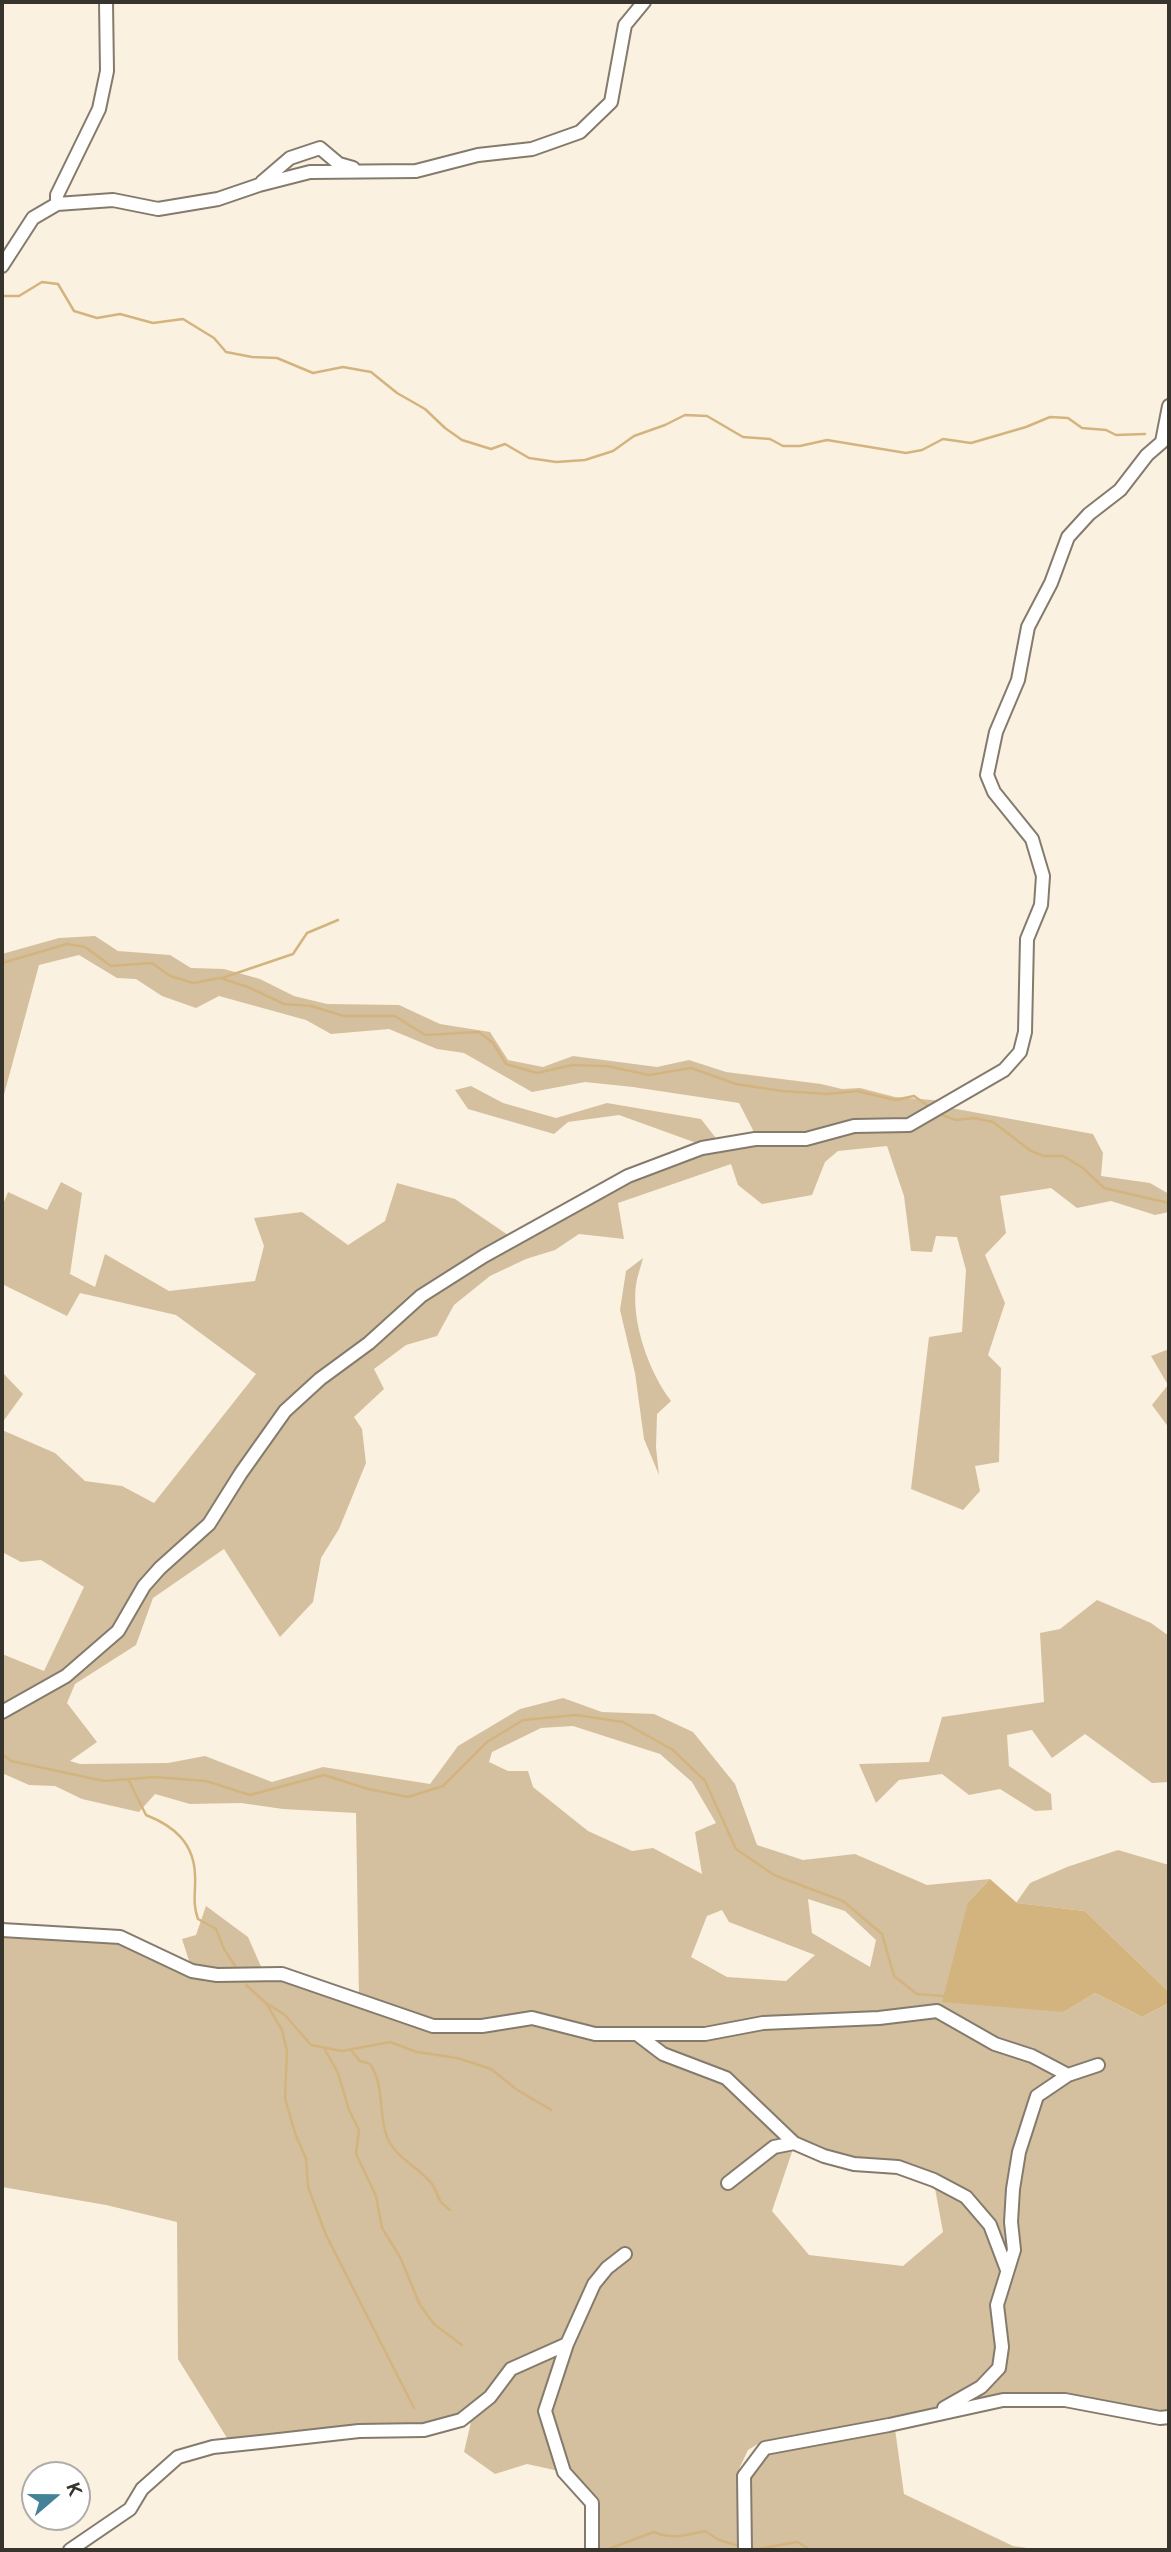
<!DOCTYPE html>
<style>
body{margin:0}
#map{position:relative;width:1171px;height:2552px;overflow:hidden;background:#fbf1e0;font-family:Figtree,sans-serif}
canvas{display:block}
.frame{position:absolute;inset:0;border:4px solid #37332d;pointer-events:none}
.north{position:absolute;left:21px;top:2461px;width:70px;height:70px;box-sizing:border-box;background:#fff;border:2px solid #afadab;border-radius:50%;rotate:70deg;font-size:19px;font-weight:700;line-height:28px;text-align:center;color:#37332d}
.north::after{content:'';display:block;margin:auto;width:24px;height:32px;background:#438297;clip-path:polygon(50% 0,100% 100%,50% 72%,0 100%)}
</style>
<div id="map">
<canvas width="1171" height="2552"></canvas>
<div class="frame"></div>
<div class="north">K</div>
</div>
<script>
const ctx = document.querySelector('canvas').getContext('2d');
ctx.lineJoin = 'round';
function paint(path, color) {
  ctx.fillStyle = color;
  ctx.fill(path, 'evenodd');
}
function trace(path, color, width, dash) {
  ctx.strokeStyle = color;
  ctx.lineWidth = width;
  ctx.lineCap = dash ? 'butt' : 'round';
  ctx.setLineDash(dash || []);
  ctx.stroke(path);
}
paint(new Path2D(`
 M95 936 118 951 170 955 191 968 224 969 260 979 294 996 327 1004 399 1005 440 1024 490 1032 508 1060 543 1067 573 1056 657 1067 689 1060 726 1072 821 1084 842 1089 860 1088 895 1097 945 1101 908 1122 806 1136H756L739 1103 633 1087 585 1082 532 1092 464 1053 437 1049 389 1029 331 1034 306 1020 219 996 196 1008 162 996 136 979 117 978 79 955 39 965 2 1102V954L59 938Z
 M471 1086 503 1103 556 1118 607 1103 701 1119 719 1142 702 1145 619 1115 568 1122 554 1134 468 1109 455 1090Z
 M951 1108 1093 1134 1103 1153 1101 1176 1150 1183 1169 1194V1212L1155 1215 1111 1201 1077 1208 1051 1188 1000 1196 1006 1233 985 1255 1005 1303 988 1355 1001 1368 999 1462 975 1466 980 1491 963 1510 911 1489 929 1337 962 1332 966 1270 957 1237 936 1236 932 1252 911 1251 904 1196 887 1146 838 1151 825 1162 812 1195 762 1204 738 1185 731 1164 618 1203 624 1239 579 1234 555 1250 526 1259 490 1276 454 1305 437 1336 406 1345 374 1369 384 1389 354 1417 362 1429 366 1463 339 1529 321 1558 313 1602 280 1637 224 1549 153 1598 136 1645 75 1684 67 1703 97 1742 70 1761 80 1764 168 1763 205 1756 272 1782 323 1767 430 1784 458 1746 520 1709 563 1698 602 1712 654 1714 693 1732 735 1784 757 1845 803 1860 855 1854 927 1885 990 1879 968 1902 1064 2012 1095 1993 1142 2017 1169 2003V2413L1160 2414 1118 2406H956L1004 2371 1001 2305 1019 2246 1018 2206 1021 2155 1040 2098 1069 2082 1101 2070 1105 2061H1097L1069 2071 996 2040 937 2009 705 2032 595 2031 531 2015 480 2023 434 2022 359 1999 356 1813 283 1809 241 1803 190 1804 155 1794 139 1812 82 1799 55 1786 29 1785 2 1773V1719L68 1681 151 1588 212 1526 287 1416 323 1383 423 1301 486 1260 623 1185 653 1170 707 1152 756 1144 804 1143 853 1133 909 1131ZM573 1726 660 1754 692 1782 716 1823 695 1832 702 1874 653 1848 632 1851 588 1831 533 1787 528 1771H508L489 1762 492 1752 541 1728ZM808 1899 845 1911 876 1940 870 1967 812 1933ZM722 1910 729 1922 815 1955 786 1981 727 1977 691 1957 707 1916Z
 M61 1182 82 1193 70 1274 95 1287 105 1254 169 1291 255 1281 264 1246 254 1218 302 1212 348 1245 385 1221 397 1183 455 1199 511 1237 316 1378 207 1520 116 1629 64 1674 2 1709V1654L44 1671 84 1587 41 1560 21 1562 2 1552V1430L55 1453 85 1481 122 1486 154 1503 256 1374 176 1315 80 1293 67 1316 2 1284V1207L8 1192 47 1210Z
 M643 1258C641 1267 637 1276 636 1285 631 1322 649 1372 671 1401L657 1414 656 1447 659 1475 644 1439 635 1373 620 1310 626 1271Z
 M1169 1349V1428L1152 1405 1168 1385 1151 1356Z
 M2 1372 23 1394 2 1423Z
 M1097 1600 1151 1623 1169 1636V1782L1152 1783 1085 1734 1052 1758 1032 1730 1007 1735 1009 1766 1051 1794 1052 1810 1035 1811 1000 1789 969 1795 942 1774 899 1780 876 1803 859 1764 929 1762 942 1717 1044 1702 1040 1633 1060 1629Z
 M1118 1850 1169 1865V1992L1085 1911 1016 1903 1030 1883 1067 1867Z
 M206 1906 248 1937 263 1971H218L191 1967 182 1939 196 1935Z
 M2 1934 119 1941 192 1976 281 1978 432 2031 532 2023 632 2038 724 2082 788 2141 775 2150 794 2146 772 2211 809 2255 903 2266 943 2232 934 2183 965 2199 986 2226 1004 2270 999 2347 995 2367 979 2385 931 2412 763 2441 748 2450 739 2469 741 2550H595V2502L567 2471 548 2412 570 2345 604 2265 565 2342 507 2366 488 2394 459 2415 424 2426 227 2438 178 2359 177 2222 106 2205 2 2187Z
 M939 2016 1063 2075 1035 2094 1025 2124 1011 2251 1007 2263 968 2193 852 2160 796 2139 729 2074 665 2050 656 2042 714 2039 767 2027 864 2025Z
 M561 2350 541 2412 559 2471 527 2464 495 2474 464 2452 471 2422 468 2419 514 2371Z
 M895 2429 904 2494 1013 2546 1041 2550H750L749 2479 768 2451Z`), '#d4c09e');
paint(new Path2D(`
 M990 1879 1017 1903 1085 1911 1169 1992V2003L1142 2017 1095 1993 1064 2012 942 2002 968 1902Z`), '#d4b47e');
trace(new Path2D(`
 M2 296H19L42 282 58 284 74 311 97 318 120 314 153 323 183 319 214 338 226 352 252 357 277 358 313 373 343 367 371 372 397 393 425 409 445 428 462 440 491 449 505 444 529 458 556 462 585 460 613 451 634 436 665 425 685 415 707 416 743 437 770 439 783 446H800L827 440 906 453 922 450 943 439 971 443 1026 427 1050 417 1068 418 1082 428 1106 430 1116 435 1145 434
 M2 963 67 944 85 947 111 966 152 963 170 976 193 983 220 978 248 987 284 1004 311 1006 344 1016H395L425 1035 479 1032 493 1043 506 1064 537 1073 572 1065 607 1066 649 1075 691 1068 736 1084 782 1091 827 1094 857 1091 895 1100 914 1096 931 1108
 M222 978 293 954 307 933 338 920
 M939 1114 956 1120 974 1118 993 1122 1031 1151 1044 1156H1063L1083 1168 1104 1188 1169 1203
 M2 1754 11 1761 104 1781 155 1777 206 1781 250 1795 324 1775 368 1789 408 1797 443 1786 487 1742 523 1720 576 1715 623 1722 673 1750 705 1781 736 1849 774 1875 843 1901 882 1934 894 1976 917 1994 944 1996
 M128 1779 146 1815C174 1826 194 1843 195 1875 196 1891 192 1903 198 1919L216 1929 224 1949 237 1969
 M246 1985 266 2003 282 2030 287 2051 285 2098 295 2133 306 2159 308 2187 326 2235 414 2408
 M268 2004 285 2015 311 2045 342 2051 390 2042 417 2052 457 2058 491 2069 516 2089 551 2110
 M324 2048 338 2073 349 2110 359 2130 356 2154 376 2196 382 2228 400 2257 420 2305 434 2324 462 2345
 M351 2050 360 2061 370 2064C385 2086 378 2113 387 2137 395 2158 419 2167 432 2184 440 2196 435 2199 450 2210
 M606 2550 654 2532C671 2540 687 2535 705 2531L719 2540 736 2545
 M752 2550 797 2542 811 2550`), '#d4b47e', 2.5);
const minor = new Path2D(`
 M262 182 290 158 320 148 339 164 353 168
 M57 204V195L99 109 107 71 106 2
 M2 266 33 218 57 204 113 200 158 209 218 199 259 185 310 172 416 171 478 155 532 149 580 132 611 102 625 25 644 2
 M2 1712 66 1676 118 1631 144 1586 160 1568 209 1524 241 1473 285 1411 320 1379 369 1343 421 1296 484 1256 628 1176 702 1148 755 1139H806L854 1126 909 1125 1004 1070 1020 1052 1025 1032 1027 939 1041 905 1043 876 1032 839 994 792 987 775 996 732 1018 680 1028 627 1051 583 1068 537 1089 514 1120 490 1147 455 1162 442 1169 406
 M2 1930 120 1937 192 1971 217 1975 282 1974 433 2026H482L532 2018 595 2034H705L763 2023 879 2018 937 2011 995 2044 1032 2056 1068 2075
 M638 2035 663 2054 726 2078 794 2143
 M728 2183 774 2147 794 2143 824 2156 854 2164 898 2167 934 2180 966 2197 990 2225 1007 2270
 M944 2408 981 2387 999 2368 1002 2347 997 2305 1014 2250 1011 2222 1013 2189 1019 2152 1037 2096 1068 2075 1098 2065
 M70 2550 130 2509 142 2489 178 2457 213 2447 270 2441 359 2431 424 2430 461 2420 490 2397 511 2369 567 2344
 M592 2550V2503L564 2472 545 2411 567 2344 594 2284 607 2268 625 2254
 M745 2550 744 2476 765 2448 889 2425 1003 2400H1065L1160 2418 1169 2417`);
trace(minor, '#847b6d', 16);
trace(minor, '#fff', 12);
</script>
